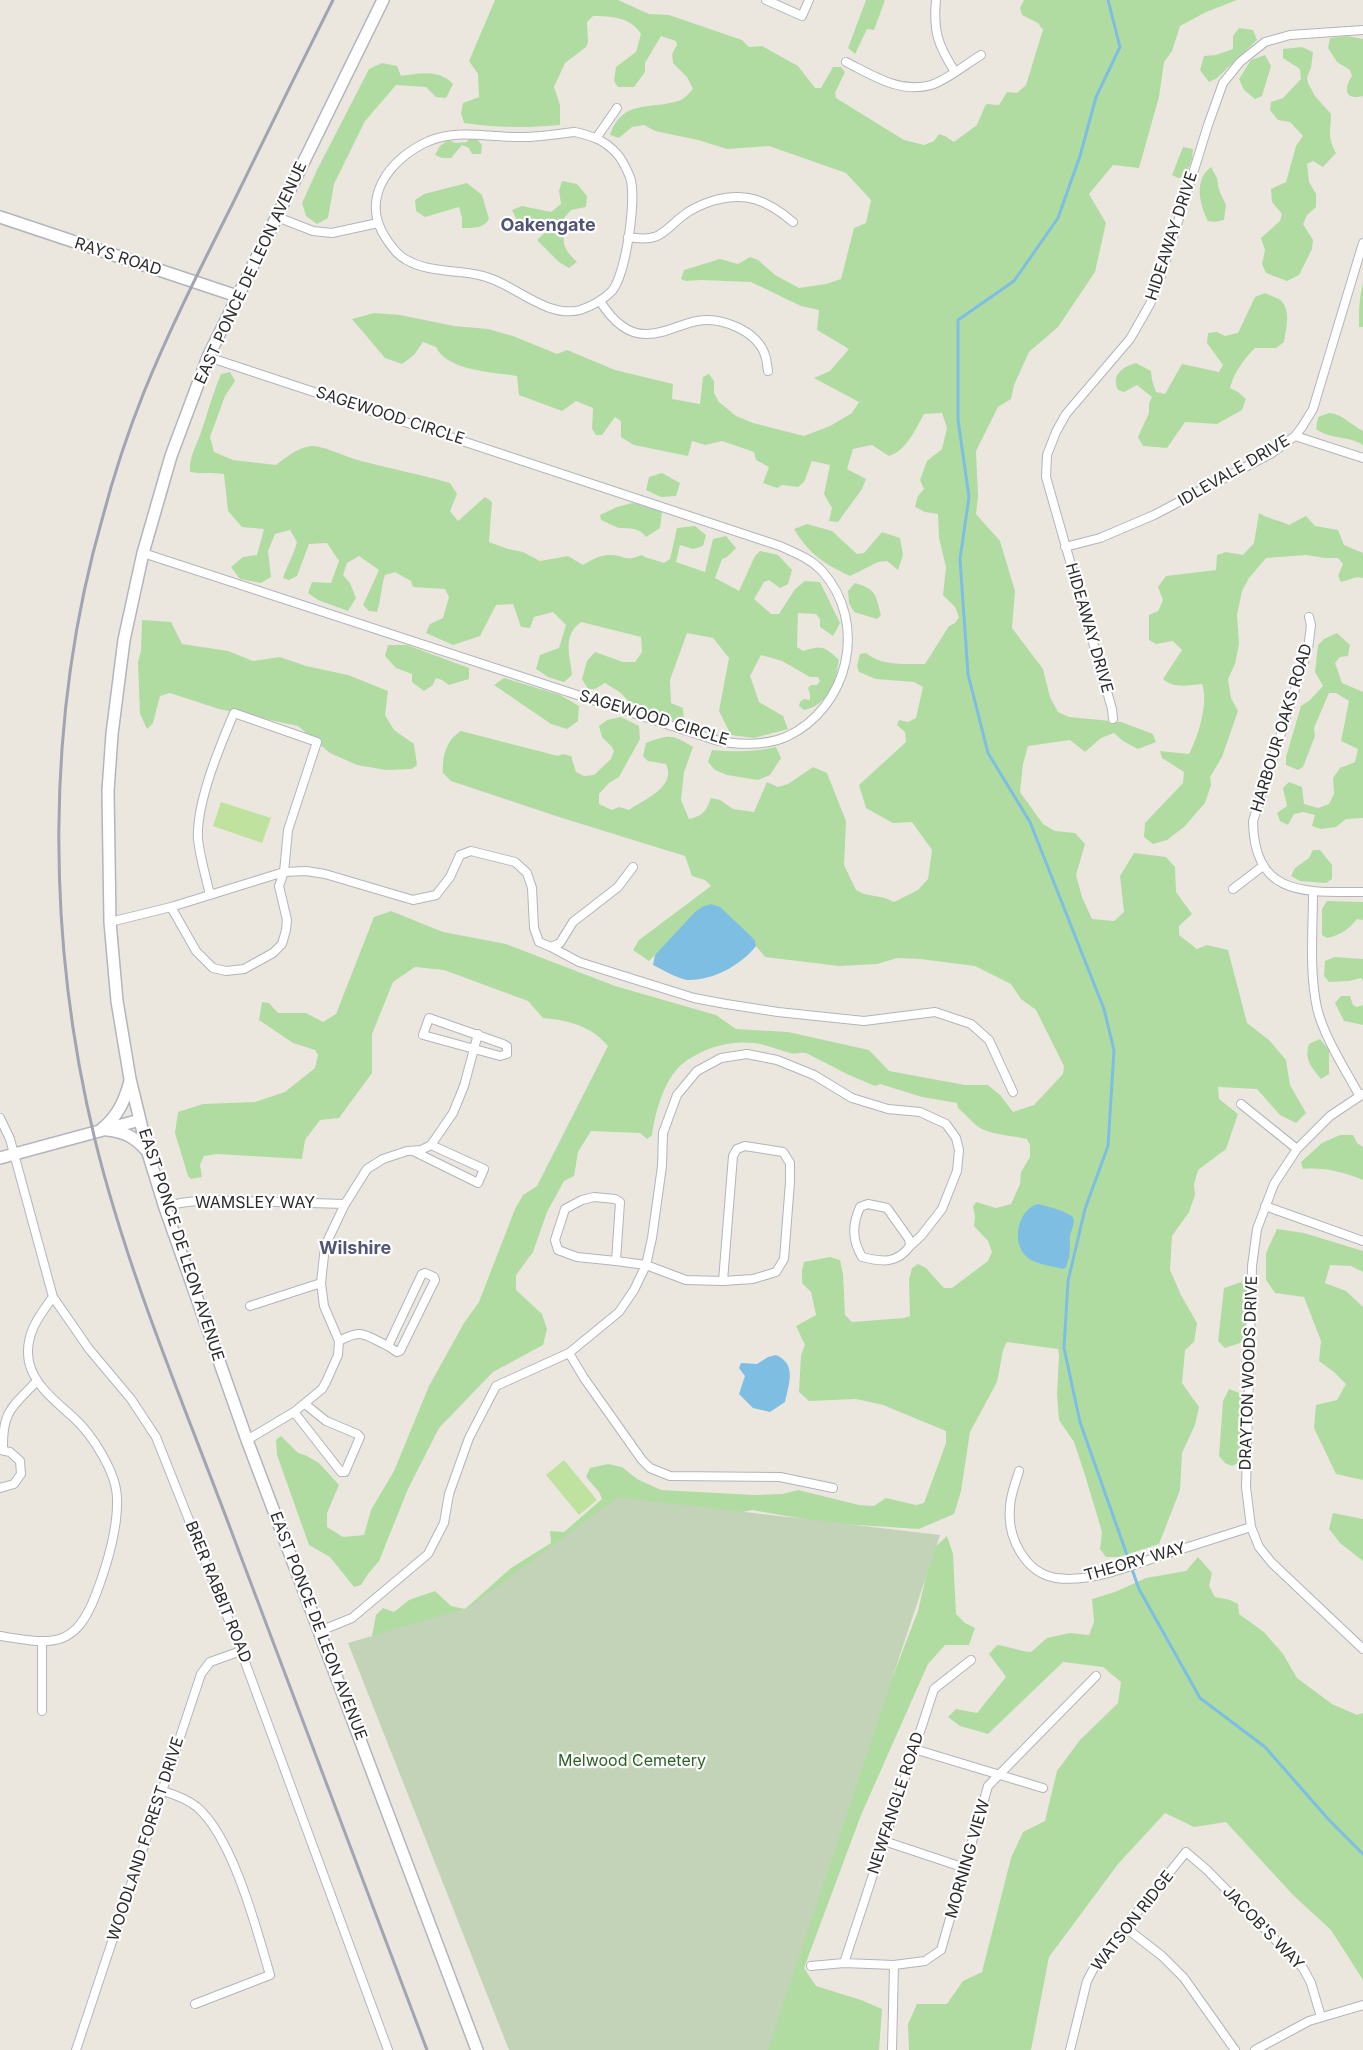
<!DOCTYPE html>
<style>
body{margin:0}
canvas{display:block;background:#ebe7df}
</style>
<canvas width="1363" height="2050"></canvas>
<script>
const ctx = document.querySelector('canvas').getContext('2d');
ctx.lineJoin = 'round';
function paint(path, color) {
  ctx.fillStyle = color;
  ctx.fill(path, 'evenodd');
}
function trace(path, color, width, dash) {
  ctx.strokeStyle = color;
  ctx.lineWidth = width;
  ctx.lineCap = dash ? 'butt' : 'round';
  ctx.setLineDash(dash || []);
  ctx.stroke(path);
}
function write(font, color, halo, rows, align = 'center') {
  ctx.font = font + ' Inter,sans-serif';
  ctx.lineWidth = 4.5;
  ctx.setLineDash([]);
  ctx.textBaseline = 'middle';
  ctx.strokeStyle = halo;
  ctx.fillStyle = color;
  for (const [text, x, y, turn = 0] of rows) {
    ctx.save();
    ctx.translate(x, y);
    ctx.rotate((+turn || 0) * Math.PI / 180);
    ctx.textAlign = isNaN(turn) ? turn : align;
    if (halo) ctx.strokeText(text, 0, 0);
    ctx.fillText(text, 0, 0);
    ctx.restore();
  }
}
paint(new Path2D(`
 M495 0H618L649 14 669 15 742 40 749 47 762 46 798 66 815 88H821L833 67H841L845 72 835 93 836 98 904 140 924 145 934 141 939 134 945 136 954 142 977 125 985 106 987 104 999 105 1007 92 1017 93 1026 85 1043 30 1038 23 1022 15 1020 8 1024 0H1237L1206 12 1180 26 1172 51 1164 62 1159 97 1139 168 1113 165 1089 194 1106 223 1095 272 1058 327 1029 352 1014 385 1011 399 998 407 976 451 978 496 976 514 1000 541 1015 591 1012 628 1043 669 1050 697 1058 712 1069 717 1121 722 1153 734 1156 742 1138 749 1123 741 1114 733 1101 738 1085 752 1070 740 1028 746 1023 764 1020 792 1043 824 1055 831 1075 833 1085 844 1076 875 1082 897 1092 919 1114 921 1124 912 1120 876 1134 853 1166 857 1175 867 1176 892 1192 914 1179 926V935L1197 949 1207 945 1228 950 1247 1023 1269 1040 1286 1060 1290 1085 1306 1113 1296 1123 1280 1115 1257 1089 1218 1087 1219 1099 1238 1114 1226 1149 1198 1170 1194 1184 1195 1195 1189 1212 1172 1236 1170 1270 1181 1295 1197 1323 1194 1342 1185 1350 1182 1383 1199 1407 1195 1425 1182 1453 1180 1490 1159 1544 1119 1557H1106L1100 1549 1102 1532 1085 1475 1074 1442 1059 1420 1057 1395 1059 1355 1058 1349 1007 1342 1003 1350 997 1382 970 1432 961 1491 954 1514 919 1529 827 1523 752 1510 720 1517 490 1614 380 1642 372 1636 376 1615 383 1608 394 1612 409 1600 435 1591 451 1606 465 1609 511 1568 551 1543 550 1531 564 1532 602 1499 599 1492 586 1477 590 1468 608 1464 622 1467 637 1479 661 1490 754 1495 782 1494 798 1490 859 1505 874 1506 886 1498 916 1505 924 1503 946 1443V1431L883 1405 856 1399 809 1401 799 1392 801 1355 805 1345 796 1326 816 1315 811 1292 802 1283V1271L804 1262 830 1257 840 1260 843 1274 845 1315 852 1322 904 1318 910 1316 909 1279 912 1268 918 1264 926 1268 944 1288H952L988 1261 992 1252 988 1241 974 1226 975 1216 973 1207 976 1202 996 1208 1011 1204 1020 1184 1021 1172 1030 1157V1145L1027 1139C1011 1135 987 1135 976 1125 969 1119 965 1114 958 1108L957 1103 922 1097 880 1084 875 1086 849 1075 808 1054C800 1051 797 1055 790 1053 778 1050 765 1044 753 1043 728 1040 700 1049 681 1065 664 1080 655 1113 652 1135L647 1139 640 1133 591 1131 578 1152 574 1176 564 1181 547 1212 533 1252 516 1275V1290L542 1314 547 1329 543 1345 493 1372 439 1428 408 1489 379 1561 368 1574 361 1585 354 1587 330 1557 309 1545 277 1455 276 1440 281 1436 298 1453 305 1455 319 1463 339 1485 327 1513V1527L343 1537 364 1535 371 1510 394 1471 429 1386 464 1323 479 1302 515 1209 523 1195 537 1186 608 1046C592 1026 567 1020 543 1018L528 1001 444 970 415 967 393 982 372 1034V1073L339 1118 320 1120 305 1140 302 1159 217 1154 204 1156 200 1165 202 1177 191 1179 188 1176 175 1133 178 1112 203 1104 255 1102 285 1092 315 1068 318 1055 315 1050 293 1043 259 1020 262 1002 269 1003 278 1013H306L323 1022 336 1014 374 917 391 911 443 932 506 944 615 986 716 1015 736 1029 788 1032 869 1050 889 1071 965 1085H988L1000 1095 1013 1112 1034 1105 1063 1074 1064 1066 1036 1010 1021 999 1011 984 975 966 920 959 897 958 877 964 839 966 765 957 756 946 755 940 711 904 704 906 649 961 633 950 639 940 711 886 705 880 692 876 685 856 559 817 451 781 443 773C442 757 446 740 461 731L558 756 563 754 571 756 576 772 584 776 594 775 611 759 614 751 612 747 602 737 599 726 607 720 621 717 639 726 640 739 619 777 609 783 599 794V804L612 810 619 807 629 810C643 800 677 787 666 764L648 761 643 756 646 743C669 734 672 734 693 747L684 772 681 800 689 819C703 816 706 811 711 798L720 800 733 809 754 812 767 782 778 787 788 784 813 767 827 773 846 821 844 865 856 890 864 894 885 898 894 902 918 890 928 879 932 850 912 822 893 823 866 808 859 785 906 742 905 732 897 725 899 720 908 722 916 718 923 687 914 682 876 679 859 672 857 666 860 654 866 653C881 666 906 664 925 664L949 626 955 623 959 617 955 607 943 595 946 567 939 538 938 514 925 512 915 507 918 496 924 489 920 480 927 461 942 449 947 428 942 413 924 414C915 430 907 450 889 456L872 445 853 449 847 469 866 479 862 489 838 522 829 521 832 508 824 494 830 465 812 461 804 482 798 487 782 485 777 488 763 483 769 467 756 460 754 452 722 441 705 445 692 441 688 456 634 445 621 437V421L615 417 602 435H596L592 429 593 408 576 401 562 411 519 395 517 376C493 372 447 371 436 347L423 342 414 355 402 364 385 358 352 319 374 313 400 315 454 326 488 329 513 336 557 354 567 350 615 370 673 384 672 399 700 404 703 377 709 374 714 381V393L719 402 736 416 753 423 804 436 830 426 852 413 859 402 814 378 830 371 849 349 817 330 819 310 801 306 751 282 701 280 686 281 681 279 684 270 720 259 738 264 750 257 758 260 775 275 799 288 826 284 841 279 854 228 866 223 871 200 846 173 769 146 727 149 698 140 655 131 644 125 632 127 619 138 610 135C624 97 651 111 681 100 685 98 689 93 693 89L687 77 673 63 672 54 677 45 676 41 661 36 645 63V72L634 87H618L614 81 616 67 636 52 641 34C631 17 610 16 593 16L587 22 588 42 586 47 565 63 554 87 560 105V125C528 128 496 128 464 123L461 113 463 103 479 97 478 74 469 61Z
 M866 0H885L874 30 867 29 855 54 848 48Z
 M1239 28 1253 30 1257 40 1217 78 1209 82 1200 70 1204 56 1216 55 1233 49V36Z
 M1347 36 1363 39V96C1344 101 1344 88 1352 76L1350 70 1337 62 1328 48 1330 38Z
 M1302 47 1313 52 1311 68 1307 77 1308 83 1315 96 1331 114C1331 131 1327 137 1336 153L1323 167 1313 161 1307 164 1309 182 1316 194V207L1307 215 1303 224 1313 240 1312 249 1299 275 1287 281 1266 273 1262 264 1265 250 1261 238 1280 221 1282 214 1272 202 1271 189 1286 182 1296 146 1303 136 1290 122 1278 120 1270 110 1271 102 1283 98 1301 79 1300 69 1283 58V49Z
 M1265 55 1271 66 1262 96 1255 99 1244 90 1239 79 1251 60Z
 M382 63 397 66 401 76C419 73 440 69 453 84L446 98 436 97 426 87 396 85 365 121 334 184 328 218 317 224 306 216 302 203 317 170 369 69Z
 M469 138H476L482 145 481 154H472L469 148 462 145 451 158H442L435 155 440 146 448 140 456 143 467 142Z
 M1183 147 1193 149 1192 159 1185 177 1178 178 1172 175Z
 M1211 167 1217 178 1219 190 1226 205 1224 220 1214 222 1208 221C1199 204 1194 179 1211 167Z
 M562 181 577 184 587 196 586 207 571 210 564 218C566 240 557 243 577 262L569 268 559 262 537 240 554 224 542 219 528 220 521 228 512 210 522 206 551 212 561 204 559 191Z
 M467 183 482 195 489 219C483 229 473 228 462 228V218L459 207 425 217 416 211 415 200 424 194Z
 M1363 283V327H1359C1359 312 1359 298 1363 283Z
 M1265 293C1269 295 1275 297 1279 299 1292 308 1286 330 1284 342L1276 348H1255C1244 359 1234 372 1230 388L1238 392 1246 399 1242 410 1217 424 1185 422 1167 448 1143 446 1138 437 1149 413V403L1152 397 1137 385 1124 392 1118 390C1111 375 1122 367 1136 363L1151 371 1152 380 1156 392 1165 394 1182 364 1219 372 1223 365 1207 343 1208 333 1217 332 1225 336 1238 333 1255 297Z
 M230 372 235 381 225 396 210 437 214 452 233 460 276 465C286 457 300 446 313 446 324 446 349 458 361 461 391 469 420 474 450 483L457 494 450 511 458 521 485 497 492 502 489 542 508 549 523 552 540 561 568 556 583 565C591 560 601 554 611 555 628 556 623 562 642 555L645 557 664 563 670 559 677 528 695 526 706 535 703 546 693 549 680 545 676 562 705 572 713 539 726 536 736 548 727 557 722 559 715 578 739 591 755 556 760 551 778 555 792 570 788 584 780 588 769 580 764 582 754 599 771 614H779L795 589 805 581 820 582 840 623 833 636 820 627V619L816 614 798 613 797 647 803 651C822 645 824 646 839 660 837 667 837 677 834 684 829 696 817 708 804 710L799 706 800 702 804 699 810 700V694L808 688 811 685H817L820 681 818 677H810L782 661 761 655 750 676 759 702 783 716 788 729 754 738 731 735 719 711 729 658 713 638 687 633 670 680 671 703 683 708 684 719 674 721 631 704 621 693 605 683 595 689H588L582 679 587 661 595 652 623 662H635L642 652 641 637 581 622C562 636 570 654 572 675L564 682 548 677 536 669 540 655 559 648 566 625 553 612 534 617 530 628 521 627 513 604 496 605 480 636 453 645 426 633 430 624 443 618 449 597 445 589 413 587 411 581 395 572 385 575C381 587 381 599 377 612L369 611 363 605 379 570 359 556 347 563 343 575 350 583 356 598 348 611 318 600 308 593 312 582 331 583 339 561 327 543 309 544 297 576 289 580 283 578C287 565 294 555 297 542L290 530 275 534 268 551 271 577 261 583 240 579 231 567 243 557 257 555 264 529 242 527 228 511 224 474C211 472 202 474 190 472 189 459 194 450 199 438 207 416 212 395 221 374Z
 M1329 413C1343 414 1351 425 1363 431V445C1347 435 1331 440 1316 429L1318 417Z
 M662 473 680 483 676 496 661 497 646 490 649 477Z
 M632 503 649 506 662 512 660 528 646 537C638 527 632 529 620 528 614 527 607 522 601 520L600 515 617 507Z
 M1259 513C1268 519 1279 520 1289 525L1306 516 1315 526 1338 530 1344 545 1363 553V578L1357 577 1341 582 1338 576 1343 564 1338 558H1325L1306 555 1266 558 1249 578 1242 591 1237 615 1239 644 1235 664 1228 679 1231 698 1238 711 1222 757 1210 777 1211 785 1205 803 1184 827 1167 840 1153 844 1144 837 1145 823 1183 783 1184 772 1162 758 1160 751 1189 754C1198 737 1209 702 1202 684 1188 685 1174 689 1163 679L1182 650 1173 641 1156 644 1149 640V615L1158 611 1163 600 1158 587 1166 576 1216 570 1217 555 1226 552 1243 555 1254 543Z
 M807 524 832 531 857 554 864 553 882 532 900 538 903 555 898 570 887 561 878 562 850 576C824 564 809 554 794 529Z
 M855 583C876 589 876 595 881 615L877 619 854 612 849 603 848 591Z
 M142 620 171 622 182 644 228 651 253 661 280 657 306 666 348 675 388 691 385 715 394 730 414 744 417 765 412 769 386 770 357 765 330 753 298 726 219 709 170 693 160 696 153 723 147 729 140 714 138 662 141 651Z
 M1337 633 1350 645 1348 656 1340 657 1335 663 1342 683 1363 692V818L1346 819 1336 827 1321 829 1312 826 1315 815 1303 812 1294 814 1288 825 1280 821 1277 813 1287 806 1283 788 1289 782 1302 787 1304 804 1318 808 1329 804 1334 794 1333 778 1340 768 1355 762 1358 749 1341 741 1349 701 1336 693H1329L1314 728 1315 736 1303 767 1298 770 1286 765V757L1301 706 1310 700 1323 686 1315 672 1318 645 1324 639Z
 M388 645H407L469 668V679L449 685 442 680 436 678 433 685 424 691 412 682V674L396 668 385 656Z
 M504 678 560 695 579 706 578 721 567 729 551 724 494 685Z
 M776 747 781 758 770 775 758 780 727 775 715 770 708 762 712 750C734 752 754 752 776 747Z
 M1313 850H1320L1332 865V879L1326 883 1300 881 1291 876 1295 868 1309 858Z
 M1327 901 1363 902V920L1357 919C1348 930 1341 935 1327 938L1322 935V909Z
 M1335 957 1363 959V981L1361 978 1349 981 1329 982 1324 976 1325 961Z
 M1341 996H1350L1353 1005 1357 1007 1363 1005V1025L1344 1021 1335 1003Z
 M1320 1039 1329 1050V1074L1321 1079C1311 1067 1304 1059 1309 1044Z
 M1340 1135H1353L1357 1143 1363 1147V1180C1343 1172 1324 1167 1303 1169L1301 1162 1322 1143Z
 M1277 1229 1304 1233 1363 1251V1272L1351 1266 1330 1265 1325 1283 1346 1291 1363 1307V1480L1336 1474 1314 1428 1316 1405 1337 1400 1346 1384 1334 1372 1319 1361 1321 1341 1304 1297 1275 1293 1266 1280V1253Z
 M1241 1282 1248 1291 1244 1336 1240 1343 1225 1348 1218 1341 1224 1288Z
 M1229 1389 1242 1394 1240 1462 1232 1466 1225 1463 1219 1456 1223 1401Z
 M1333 1513 1363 1519V1561L1340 1543 1329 1529Z
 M947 1536 953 1554 956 1614 965 1623 975 1628 969 1645H945L928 1664 861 1815 804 1968 816 1986 861 2000 882 2009 879 2050H724L854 1777 918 1611 932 1550Z
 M1198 1557 1212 1573 1209 1586 1215 1597 1230 1600 1238 1604 1239 1614 1264 1632 1283 1654 1297 1678 1332 1704 1357 1715 1363 1713V1980L1331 1930 1293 1895 1226 1822 1194 1827 1165 1813 1118 1864 1049 1957 1031 2050H909L908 2024 917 2004H947L963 1981 982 1972 1011 1858 1023 1832 1045 1821 1057 1771 1080 1740 1118 1703 1121 1682 1103 1667 1063 1662 988 1734 960 1726 948 1717 956 1709 977 1713 1006 1677 989 1654 997 1645C1009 1646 1018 1651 1031 1652L1047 1638 1070 1633 1089 1635 1094 1622 1092 1599 1115 1592 1146 1578 1186 1571Z`), '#b0dca2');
paint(new Path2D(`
 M618 1497 940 1535 768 2050H509L348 1643 468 1608Z`), '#c3d3b8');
paint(new Path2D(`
 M221 802 271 818 262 843 213 826Z
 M564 1460 597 1500 579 1515 546 1475Z`), '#bfe29f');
paint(new Path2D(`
 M711 904 720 907 755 940 756 946C741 965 714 980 689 980 680 980 661 969 653 965L655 955 696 911 704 906Z
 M1038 1204C1045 1206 1073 1212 1074 1220 1074 1225 1071 1231 1070 1236 1069 1250 1072 1252 1066 1267L1063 1269C1052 1266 1033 1264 1026 1256 1011 1242 1018 1209 1038 1204Z
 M776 1355C797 1364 789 1384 785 1402L770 1412 753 1408 739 1394 745 1376 739 1368 741 1363 757 1364 768 1357Z`), '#7ebee2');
trace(new Path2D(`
 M1108 0 1120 47 1096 97 1080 156 1058 218 1014 281 958 320V420L969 497 960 559 968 674 988 753 1030 822 1104 1009 1114 1050 1108 1146 1085 1209 1068 1281 1064 1348 1080 1422 1139 1589 1200 1698 1265 1747 1329 1820 1363 1854`), '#7ebee2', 3);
const street = new Path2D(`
 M766 0 802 16 809 0
 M936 0C933 32 938 45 955 72
 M846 62C872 75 900 94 931 85 947 80 966 64 981 55
 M575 132C592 136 605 140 617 154 622 159 627 170 630 177 637 198 626 274 612 291 603 300 592 306 580 310 549 318 519 289 492 279 482 275 470 273 459 272 440 270 421 269 405 259 397 255 392 247 387 240 358 199 390 158 429 141 459 129 487 137 518 137 537 138 556 134 575 132Z
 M597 137 617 108
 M277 217 313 231 332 233 378 223
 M628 237C664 243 662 230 688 212 696 207 703 204 712 201 746 191 767 200 793 222
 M600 301C610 317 625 334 645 334 663 335 680 324 697 321 721 316 757 331 765 355 767 360 767 366 768 371
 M1295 436 1363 458
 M1065 547 1100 538 1154 515 1272 453 1295 436 1302 427 1313 409 1363 243
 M143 553 715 740C737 745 764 746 786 737 849 708 869 623 822 571 810 558 795 553 780 546L208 357
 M1309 617 1311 625 1308 649 1253 821C1254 897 1305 892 1363 892
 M1113 719 1112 709 1046 477 1047 455 1056 432 1066 414 1130 339 1150 304 1161 276 1208 125 1223 83 1240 62 1265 42 1290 35 1363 30
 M1233 889 1263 866
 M1313 892C1313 930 1309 970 1317 1008 1324 1037 1345 1069 1359 1095
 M171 907 196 951 213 968 226 971 244 969 273 953 282 944 286 930 287 920 279 886 284 872 288 830 317 742 234 713C220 746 196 803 198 839 200 858 206 877 210 895
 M110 922 171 907 284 872 306 871 325 874 413 900 436 895 450 877 460 855 471 851 515 862 527 873 532 888 534 928 539 942 551 947 560 943 573 922 618 887 633 867
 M551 947 579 962 694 998 726 1004 778 1012 864 1021 935 1012 971 1024 989 1040 1013 1092
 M429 1018 503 1044 507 1046V1054L500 1056 423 1035Z
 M1363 1094 1330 1116 1297 1149 1274 1184 1257 1229 1252 1266 1246 1487 1251 1527 1259 1547 1272 1563 1363 1649
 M1241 1104 1297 1149
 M0 1118 10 1139 53 1297 89 1349 131 1399 156 1437 241 1651 388 2050
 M745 1146 783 1152 790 1163V1182L784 1259 776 1272 753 1279 723 1281 733 1156 737 1149Z
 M413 1151 478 1183 484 1169 431 1145
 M594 1197 615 1199 620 1202 616 1261 577 1257 558 1250 555 1240 565 1209 582 1200Z
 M868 1204 887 1208 909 1239 910 1246C897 1264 882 1262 862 1257 852 1240 852 1225 860 1207Z
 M1265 1206 1363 1241
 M165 1208 180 1203 205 1200 345 1204
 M616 1261 646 1265 686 1280 723 1281
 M250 1306 321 1283
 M339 1341C363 1328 364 1335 388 1346L422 1274 425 1273 434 1277 435 1280 400 1351 397 1352 388 1346
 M569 1353 584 1378 642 1460 650 1468 670 1476 780 1477 833 1488
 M294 1412 341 1472H345L360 1437 357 1434 326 1421 305 1404
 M247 1440 294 1412 322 1389 326 1382 338 1355 339 1341 324 1306 321 1283 325 1246 345 1204 367 1169 383 1159 407 1151 421 1150 431 1145 453 1113 464 1086 478 1034
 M0 1450 10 1452 20 1461 21 1474 14 1484 0 1488
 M3 1450C2 1411 12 1407 37 1381
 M1019 1471C1016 1482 1010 1495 1010 1508 1007 1537 1025 1573 1056 1578 1091 1583 1130 1566 1163 1555 1192 1546 1222 1536 1251 1527
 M320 1631 352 1618 428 1554 444 1523 449 1494 469 1438 496 1386 569 1353 619 1312 634 1290 646 1265 652 1238 662 1166 663 1133 677 1095 697 1071 721 1058 747 1054 777 1060 814 1075 852 1098 888 1109 920 1112 946 1124 956 1138 959 1150 957 1171 942 1209 921 1236 910 1246
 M0 1636C51 1644 75 1650 96 1594 107 1565 118 1530 117 1499 117 1473 92 1434 73 1417 56 1402 34 1385 29 1362 24 1336 38 1317 53 1297
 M42 1711V1642
 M914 1749 1043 1788
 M163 1791C176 1795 187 1799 197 1807 233 1838 257 1930 270 1975L195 2004
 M884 1841 965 1868
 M1126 1928 1162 1956 1184 1978 1235 2050
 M844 1963 934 1689 971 1660
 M811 1966 844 1963 894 1965 925 1961 941 1950 988 1786 1096 1676
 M76 2050 201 1674 210 1662 241 1651
 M892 2050 894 1965
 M1070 2050 1087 1981 1097 1962 1186 1852 1207 1870 1303 1968 1311 1983 1321 2017
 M1255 2050 1309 2021 1363 2005`);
const secondary = new Path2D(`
 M383 0 208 357 171 456 143 553 124 640 112 734 108 791 110 922 117 1001 130 1079 148 1153 165 1208 247 1440 477 2050
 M0 217 237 296
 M102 1129C118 1116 125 1100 130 1081
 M107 1130C125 1132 135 1137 147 1151
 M0 1158 140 1120`);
trace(street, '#b3b4bd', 10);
trace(secondary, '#b3b4bd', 14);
trace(street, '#fff', 8);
trace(secondary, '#fff', 11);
trace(new Path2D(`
 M333 0C299 68 265 137 232 205 201 267 170 328 144 392 128 432 114 474 103 516 45 717 46 938 95 1140 129 1278 186 1409 235 1541 299 1710 363 1880 427 2050`), '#a2a3b3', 3);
write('16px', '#2b2b2b', '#fff', [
 ["HIDEAWAY DRIVE",1172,236,-72],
 ["RAYS ROAD",118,257,18],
 ["EAST PONCE DE LEON AVENUE",251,273,-65],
 ["SAGEWOOD CIRCLE",390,416,18],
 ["IDLEVALE DRIVE",1234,471,-30],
 ["HIDEAWAY DRIVE",1089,628,74],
 ["SAGEWOOD CIRCLE",654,718,17],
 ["HARBOUR OAKS ROAD",1282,728,-73],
 ["WAMSLEY WAY",255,1203],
 ["EAST PONCE DE LEON AVENUE",181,1245,72],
 ["DRAYTON WOODS DRIVE",1249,1373,-88],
 ["THEORY WAY",1135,1562,-16],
 ["BRER RABBIT ROAD",218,1592,68],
 ["EAST PONCE DE LEON AVENUE",318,1626,69],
 ["NEWFANGLE ROAD",896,1803,-72],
 ["WOODLAND FOREST DRIVE",146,1839,-72],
 ["MORNING VIEW",968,1859,-74],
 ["WATSON RIDGE",1133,1921,-52],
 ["JACOB'S WAY",1263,1928,46]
]);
write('16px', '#2a6123', '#fff', [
 ["Melwood Cemetery",632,1761]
]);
write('bold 18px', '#505477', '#fff', [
 ["Oakengate",548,226],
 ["Wilshire",355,1249]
]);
</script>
